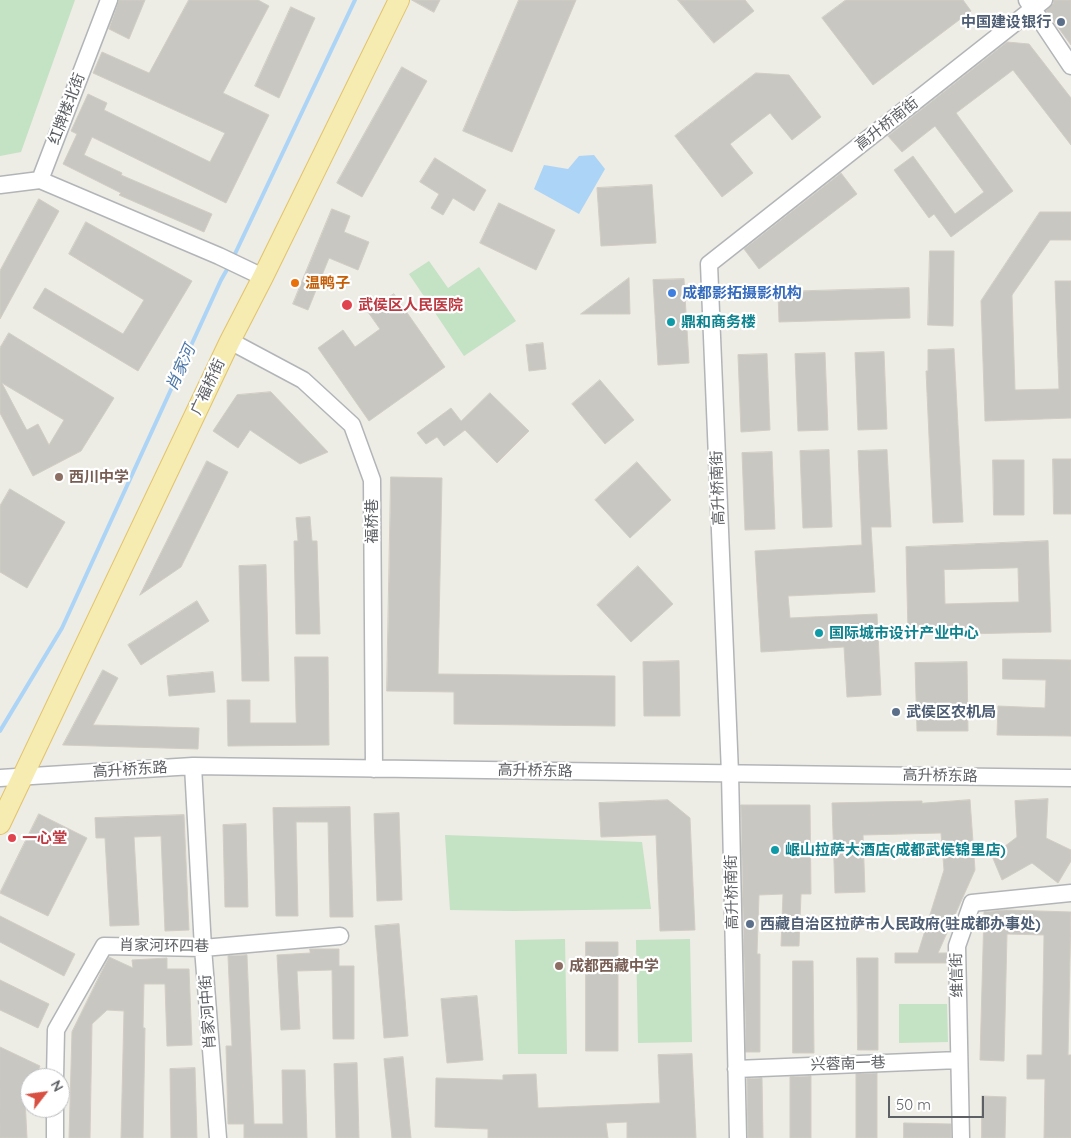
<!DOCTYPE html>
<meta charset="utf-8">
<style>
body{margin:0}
#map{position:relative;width:1071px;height:1138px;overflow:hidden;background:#edece5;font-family:Quicksand,sans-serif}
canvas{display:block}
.north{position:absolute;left:20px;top:1068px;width:50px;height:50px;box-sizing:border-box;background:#fff;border:1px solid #bebfc1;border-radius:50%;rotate:60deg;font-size:14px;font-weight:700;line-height:20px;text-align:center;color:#5d6064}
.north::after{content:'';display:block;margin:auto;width:18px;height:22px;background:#d75041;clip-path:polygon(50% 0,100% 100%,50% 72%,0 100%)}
.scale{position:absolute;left:888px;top:1096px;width:96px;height:22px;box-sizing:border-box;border:2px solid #5d6064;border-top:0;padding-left:6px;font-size:15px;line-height:18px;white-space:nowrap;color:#5d6064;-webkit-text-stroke:4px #fff;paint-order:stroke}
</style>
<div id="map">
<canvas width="1071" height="1138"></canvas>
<div class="north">N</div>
<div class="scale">50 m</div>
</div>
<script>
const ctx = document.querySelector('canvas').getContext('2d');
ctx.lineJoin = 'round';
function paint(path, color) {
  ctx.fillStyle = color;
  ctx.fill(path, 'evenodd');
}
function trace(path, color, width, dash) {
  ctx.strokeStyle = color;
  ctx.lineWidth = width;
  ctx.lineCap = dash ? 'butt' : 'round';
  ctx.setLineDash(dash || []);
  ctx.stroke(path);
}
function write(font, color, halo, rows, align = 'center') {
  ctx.font = font + ' Quicksand,"Noto Sans SC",sans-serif';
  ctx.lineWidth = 4.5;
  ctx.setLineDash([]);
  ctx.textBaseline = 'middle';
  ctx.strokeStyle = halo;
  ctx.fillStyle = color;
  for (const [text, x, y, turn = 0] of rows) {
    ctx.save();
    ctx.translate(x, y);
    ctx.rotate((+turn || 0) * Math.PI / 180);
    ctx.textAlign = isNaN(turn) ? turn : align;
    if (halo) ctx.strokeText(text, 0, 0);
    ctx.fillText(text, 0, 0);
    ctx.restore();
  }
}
paint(new Path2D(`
 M0 0H75L21 152 0 156Z
 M429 261 448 288 479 267 516 321 464 356 409 274Z
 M445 835 642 842 651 909 513 911 450 910Z
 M565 939 567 1054H518L515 940Z
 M690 939 692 1042 638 1043 636 940Z
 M899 1004H947L948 1042 899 1043Z`), '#c4e2c4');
paint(new Path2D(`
 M594 155 605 169 579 214 534 189 544 165 568 169 579 156Z`), '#acd4f6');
trace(new Path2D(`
 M233 258 355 0
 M0 731 62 628 221 280 229 266`), '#acd4f6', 4);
const building = new Path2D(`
 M119 0H145L129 39 109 29Z
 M189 0H258L269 6 223 93 269 115 226 203 92 137 84 155 122 173 121 175 212 214 204 232 119 195 121 193 63 164 77 134 71 131 88 94 107 103 104 110 210 162 225 133 93 73 102 52 149 73Z
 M412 0H440L434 12Z
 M519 0H576L512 152 463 131Z
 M678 0H745L754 11 714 43Z
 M846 0H963L971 11 873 85 822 18Z
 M1054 0H1071V45L1046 11 1053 4Z
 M291 7 315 18 279 98 255 86Z
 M1007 42 1029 44 1071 98V145L1013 70 956 113 1013 191 951 237 934 214 929 218 894 170 913 156 955 214 984 192 935 126 902 152 888 136Z
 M402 67 427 81 362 197 337 183Z
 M756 73 789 75 821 117 792 140 770 113 730 144 753 173 722 197 675 136Z
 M435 158 486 190 474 211 453 198 443 215 431 208 439 194 420 182Z
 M841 173 857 194 759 269 744 249Z
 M652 185 656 243 601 246 597 188Z
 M39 199 59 211 0 319V271Z
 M499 203 555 230 536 270 480 243Z
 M332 209 350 216 344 232 369 242 358 270 329 258 308 310 293 304Z
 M1040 212H1071V240H1050L1012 295 1015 390 1059 389 1055 281H1071V418L985 421 981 301Z
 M86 222 192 281 138 371 33 308 45 288 123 334 144 300 69 254Z
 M930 251H954L953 326 928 325Z
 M629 278 630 314H581Z
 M684 279 689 363 658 365 653 280Z
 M909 288 910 318 779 322 778 292Z
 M394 294 445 367 369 421 318 348 343 330 355 347 380 329 368 312Z
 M9 333 114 398 81 451 33 476 0 413V348ZM2 383 64 420 49 445 38 424 27 430Z
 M543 343 546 369 529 371 526 345Z
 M954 349 963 522 933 523 926 371H928V350Z
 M884 352 887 429 858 430 855 353Z
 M825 353 828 430 798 431 795 354Z
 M767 354 770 430 741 432 738 355Z
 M600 380 634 420 605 444 572 404Z
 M271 392 328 452 300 464 250 430 238 448 213 431 237 395Z
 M490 393 529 431 497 463 465 430 444 446 437 437 426 444 417 433 451 408 461 421Z
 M829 450 832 527 803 528 800 451Z
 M887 450 891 527H871L875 592 788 596 790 618 877 614 881 695 847 697 844 647 761 652 755 551 862 545 858 451Z
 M772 452 775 529 745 530 742 453Z
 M1053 459H1071V514H1054Z
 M993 460H1024V515H994Z
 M207 461 228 472 181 567 140 595Z
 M637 462 671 500 630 538 595 500Z
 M391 477 442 478 438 674 615 676V726L454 724V692L387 691Z
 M10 489 65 522 27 588 0 572V506Z
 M310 517 312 541H317L320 634H296L294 541H298L296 518Z
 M1048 541 1051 632 964 634V630L908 632 906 547ZM1018 568 1019 602 945 604 944 570Z
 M266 565 269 681H242L239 566Z
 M638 566 673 604 631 642 597 605Z
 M197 601 209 621 141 665 128 645Z
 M295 657H328L329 745 228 746 227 700H250V723H296Z
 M1003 659 1071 660V736L997 735 998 706 1045 708 1046 680 1003 679Z
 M679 661 680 716H644L643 662Z
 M967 662 968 731H917L915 663Z
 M103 670 118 678 93 725 199 728 198 749 63 745Z
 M213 672 215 692 169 696 167 676Z
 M1048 799 1046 838 1071 850V861L1058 883 1032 863 1002 880 992 856 1017 837 1015 801Z
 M668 800 690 818 695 930 660 931 656 835 601 837 599 803Z
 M970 800 975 870 938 953H947V963H895V953H918L944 870 941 833 863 835 865 892 835 893 832 803 922 801V803Z
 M741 805H810L811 894H801L799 946H781L783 894 759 895 757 954H760V1052H746Z
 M350 807 353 917H330L328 822H296L298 916H276L273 808Z
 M399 813 402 900 377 901 374 814Z
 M39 814 87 838 48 916 0 893Z
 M184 815 189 930 165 931 161 836 134 837 139 925 110 926 105 838H96L95 818Z
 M246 824 248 907H225L223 825Z
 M1006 910 1071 912 1068 1055H1071V1138H1044L1045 1079H1027V1055H1042L1044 935 1007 934 1004 1061 980 1060 984 912Z
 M0 916 75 954 64 976 0 942Z
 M399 924 408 1036 384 1038 375 926Z
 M586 942H618V1051H586Z
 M310 949H339V966H354V1039H333L332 970 297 971 300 1029 281 1030 277 955 310 953Z
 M247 955 254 1124H283L282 1070H305L307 1138H244V1124H228L226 1046H232L228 956Z
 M109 957 133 968 132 960 167 958V969H189L192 1045 167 1046 165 984H144L143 1028H145L143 1138H121L124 1011 107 1010 92 1024 90 1138H69L72 1032Z
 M857 958H878V1050H858Z
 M793 961H813L814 1053H793Z
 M0 980 49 1004 38 1028 0 1010Z
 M477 996 483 1060 447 1063 441 999Z
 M0 1047 40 1066 35 1078H30V1088L25 1099 27 1138H0Z
 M692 1054 696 1138H627V1122L606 1123 608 1138H488V1129L435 1127 436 1078 503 1080V1075L536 1074 538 1108 660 1103 658 1055Z
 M403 1057 411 1138H392L384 1059Z
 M357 1063 359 1138H336L334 1064Z
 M195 1068 197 1138H171L170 1069Z
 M877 1073V1138H856V1074Z
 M811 1076V1138H790V1077Z
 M762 1078 763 1138H748L747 1079Z
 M982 1096 1006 1097 1005 1138H982Z
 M904 1123 951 1124V1138H904Z`);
paint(building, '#c9c7c2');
trace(building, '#d1cdc4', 1);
const minor = new Path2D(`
 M1027 0 1071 66
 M40 180 219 256 263 277
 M40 180 109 0
 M0 185 40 180
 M230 341 303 380 352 425 372 480 374 769
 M193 766 203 948 218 1138
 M0 778 193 766 1071 778
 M736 1069 959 1060
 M55 1078 56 1030 104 946 203 948 340 936
 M55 1138V1108
 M738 1138 730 773 709 264 1044 0
 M961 1138 957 946 972 903 1071 893`);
const major = new Path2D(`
 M0 824 230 341 263 277 399 0`);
trace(minor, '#b2b5b8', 19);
trace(major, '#e2c369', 22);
trace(minor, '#fff', 16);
trace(major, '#f6ecb1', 20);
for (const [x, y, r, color] of [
 [1061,22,5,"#5c6f8a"],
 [295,283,5,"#e8710a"],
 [672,293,5,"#3f7fe0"],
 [347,305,6,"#e0444e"],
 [671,322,5,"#0f9aa8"],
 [59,477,5,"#8d6e63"],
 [819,633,5,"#0f9aa8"],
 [896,712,5,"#5c6f8a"],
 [12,838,5,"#e0444e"],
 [775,850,5,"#0f9aa8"],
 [750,924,5,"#5c6f8a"],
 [559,966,5,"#8d6e63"]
]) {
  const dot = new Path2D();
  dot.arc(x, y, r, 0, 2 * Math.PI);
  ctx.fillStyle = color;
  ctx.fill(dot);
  trace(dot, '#fff', 2);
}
write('bold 15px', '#4e5e75', '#fff', [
 ["中国建设银行",1051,22,"right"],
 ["武侯区农机局",906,712],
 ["西藏自治区拉萨市人民政府(驻成都办事处)",760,924]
], 'left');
write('15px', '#5d6064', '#fff', [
 ["红牌楼北街",67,109,-69],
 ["高升桥南街",887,124,-38],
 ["广福桥街",208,387,-65],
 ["高升桥南街",718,488,-92],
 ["福桥巷",372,521,-90],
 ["高升桥东路",130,770,-4],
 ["高升桥东路",535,771,1],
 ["高升桥东路",940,776,1],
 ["高升桥南街",732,892,-91],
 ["肖家河环四巷",164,946,1],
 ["维信街",957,975,-91],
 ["肖家河中街",208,1012,-94],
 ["兴蓉南一巷",848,1064,-2]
]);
write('bold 15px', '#c56008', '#fff', [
 ["温鸭子",305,283]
], 'left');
write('bold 15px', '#366cbe', '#fff', [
 ["成都影拓摄影机构",682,293]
], 'left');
write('bold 15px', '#be3a42', '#fff', [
 ["武侯区人民医院",358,305],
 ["一心堂",22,838]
], 'left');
write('bold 15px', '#0d838f', '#fff', [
 ["鼎和商务楼",681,322],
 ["国际城市设计产业中心",829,633],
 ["岷山拉萨大酒店(成都武侯锦里店)",785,850]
], 'left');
write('bold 15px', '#785e54', '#fff', [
 ["西川中学",69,477],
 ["成都西藏中学",569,966]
], 'left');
write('italic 16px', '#4b76a6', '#fff', [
 ["肖家河",181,368,-66]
]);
</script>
